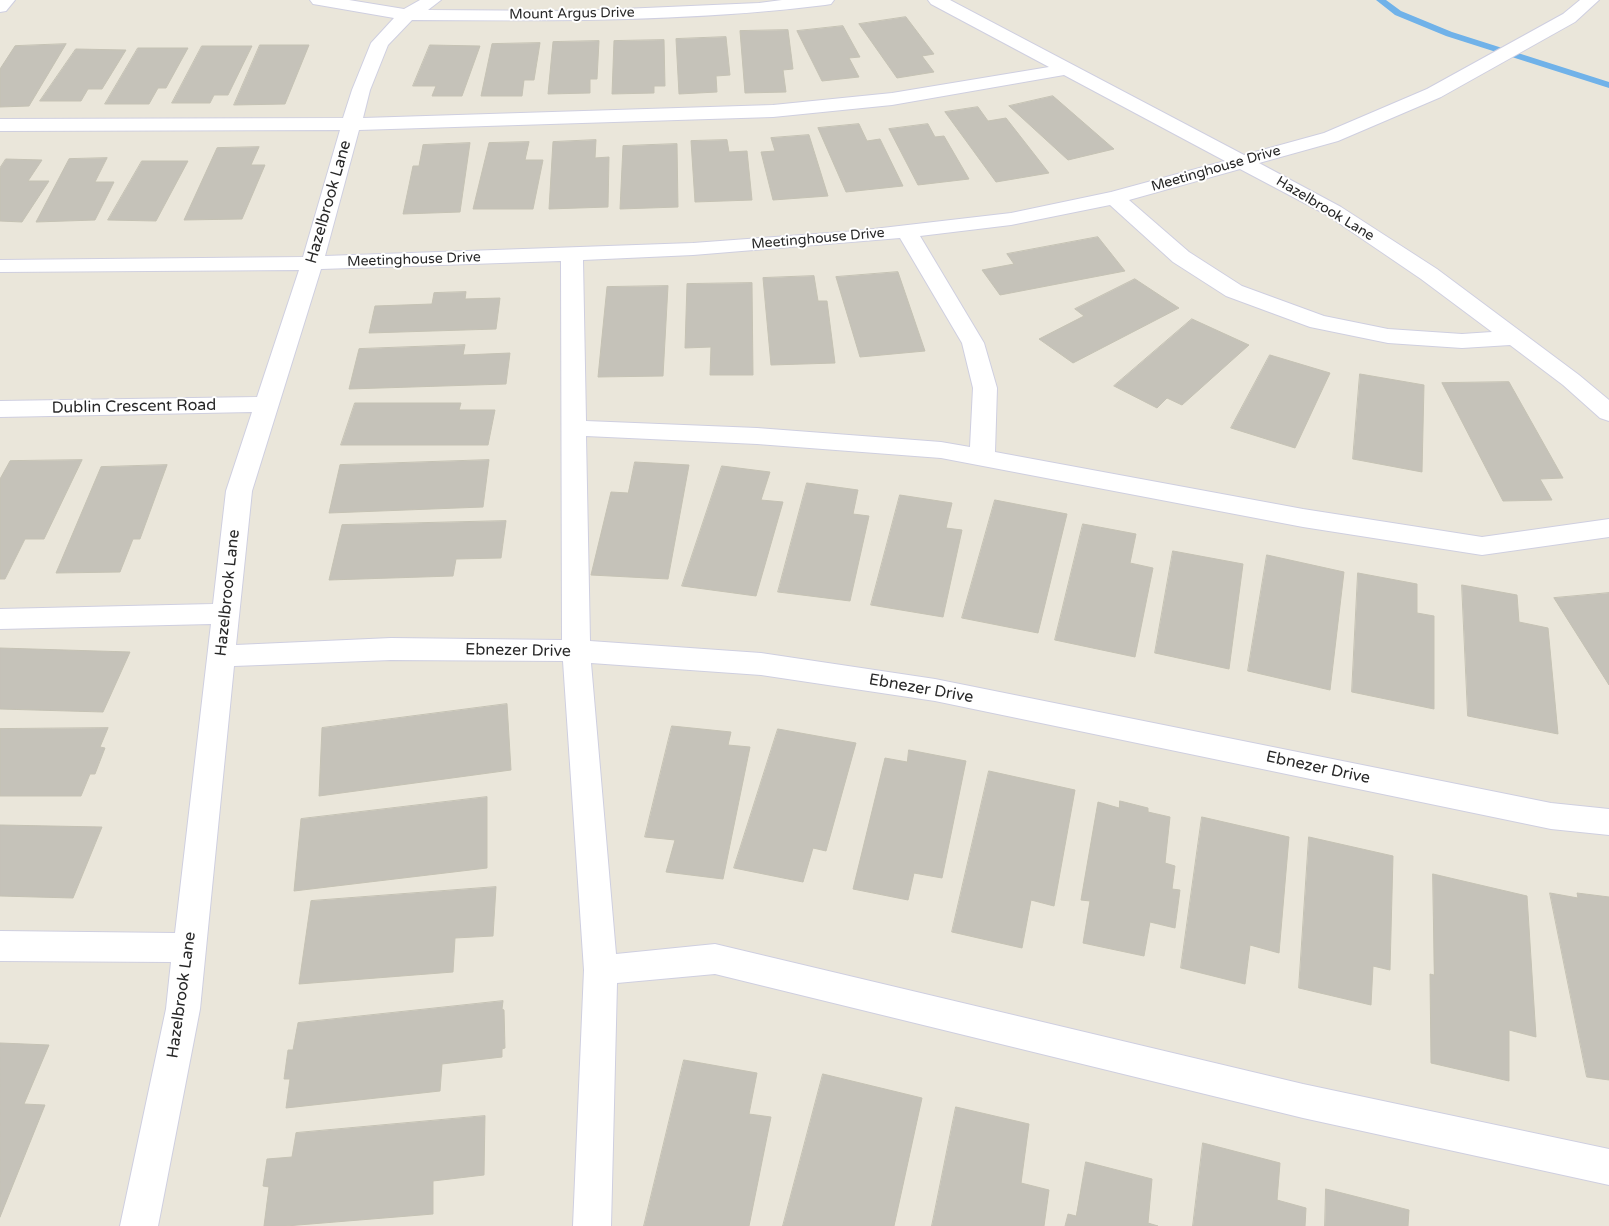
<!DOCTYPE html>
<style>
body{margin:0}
canvas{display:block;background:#eae6da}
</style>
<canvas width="1609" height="1226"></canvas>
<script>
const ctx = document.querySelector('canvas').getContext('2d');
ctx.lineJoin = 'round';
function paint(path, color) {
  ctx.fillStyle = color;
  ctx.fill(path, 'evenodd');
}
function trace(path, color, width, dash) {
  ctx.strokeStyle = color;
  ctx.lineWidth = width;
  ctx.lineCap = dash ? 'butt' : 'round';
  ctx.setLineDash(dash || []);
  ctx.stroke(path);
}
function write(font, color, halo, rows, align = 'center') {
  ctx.font = font + ' "Varela Round",sans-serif';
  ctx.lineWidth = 4;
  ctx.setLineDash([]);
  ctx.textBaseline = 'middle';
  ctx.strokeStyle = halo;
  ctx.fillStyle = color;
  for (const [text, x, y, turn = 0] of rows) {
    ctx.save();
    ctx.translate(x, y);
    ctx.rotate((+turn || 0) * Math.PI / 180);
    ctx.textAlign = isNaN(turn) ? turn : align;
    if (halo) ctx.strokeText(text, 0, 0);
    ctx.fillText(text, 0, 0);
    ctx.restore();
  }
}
paint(new Path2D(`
 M1376 0H1386L1401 11 1452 32 1609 82V88L1446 36 1395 15Z`), '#70b2e9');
const building = new Path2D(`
 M906 17 934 54 922 56 934 72 897 78 859 24Z
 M843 26 860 57 849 58 859 77 822 81 797 31Z
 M788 30 793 69 783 70 786 92 745 93 740 31Z
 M726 37 730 75 716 76 717 92 679 94 676 39Z
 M664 40 665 86H654V93L612 94 614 41Z
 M599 41 597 79H590V93L548 94 553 42Z
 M540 43 534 80H524L522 96H481L492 44Z
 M66 44 29 106 0 107V69L15 46Z
 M260 45H309L285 104 234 105Z
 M430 45 480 46 462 96H432L436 86H413Z
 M202 46H252L228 95H214L210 103H172Z
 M138 48H188L166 88H158L149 104H105Z
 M76 49 126 50 102 89H88L81 101H40Z
 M1053 96 1114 149 1068 160 1009 106Z
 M978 107 988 121 1006 118 1049 173 996 182 945 112Z
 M859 124 867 141 880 139 903 186 846 192 818 128Z
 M928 124 935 137 944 136 969 179 918 185 889 129Z
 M809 135 828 196 773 200 761 152 775 151 771 138Z
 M596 140 595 158 609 157 608 207 549 209 553 142Z
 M727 140 729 152 747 151 752 200 695 202 691 141Z
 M529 142 525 160H543L533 209H473L489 143Z
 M470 143 460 212 403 214 413 166H419L423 145Z
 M677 144 678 207 620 209 623 146Z
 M259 147 251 165H265L242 219 184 220 217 148Z
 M107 158 95 182H114L95 220 36 222 69 159Z
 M6 159 42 160 28 181H49L22 222 0 221V168Z
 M142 161H188L156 221 108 220Z
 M1098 237 1125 271 1000 295 982 270 1014 264 1007 254Z
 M898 272 925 351 860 357 836 277Z
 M814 276 818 301H827L835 363 771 365 763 278Z
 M1135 279 1179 308 1073 363 1039 339 1084 316 1075 309Z
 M752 283 753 375H710L711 347 685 348 687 284Z
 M668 286 663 376 598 377 607 287Z
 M466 292 465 299 500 298 496 329 369 333 375 306 432 304 434 293Z
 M1192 319 1249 345 1182 405 1167 398 1157 408 1114 386Z
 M465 345 463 355 510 353 506 384 349 389 359 349Z
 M1270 355 1330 373 1295 448 1231 428Z
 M1360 374 1424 385 1422 472 1353 459Z
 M1509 382 1563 478 1540 479 1552 500 1503 501 1442 383Z
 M355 403H461L459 410H495L488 445H341Z
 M82 460 44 539H25L5 579H0V479L10 461Z
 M489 460 483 507 329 513 340 465Z
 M635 462 689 465 668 579 591 575 611 492 628 493Z
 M167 465 140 539H133L120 572 56 573 101 467Z
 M722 466 770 472 761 500 783 502 756 596 682 586Z
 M807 483 858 490 853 514 869 516 850 601 778 592Z
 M900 495 952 503 946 528 962 530 943 617 871 605Z
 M995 500 1067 514 1038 633 962 618Z
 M506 521 501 558 456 559 453 576 329 580 342 525Z
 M1083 524 1136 534 1130 563 1153 568 1135 657 1055 640Z
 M1173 551 1243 564 1229 669 1155 653Z
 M1267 555 1344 572 1330 690 1248 671Z
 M1358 573 1417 584V613L1434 616V709L1352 692Z
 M1462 585 1517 595 1519 622 1548 628 1558 734 1468 716Z
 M1609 593V685L1554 598Z
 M0 648 130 652 103 712 0 709Z
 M507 704 511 770 319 796 322 728Z
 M672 726 731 732 728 745 750 747 723 879 666 872 675 840 645 837Z
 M108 728 100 747 105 748 95 774H90L81 796H0V729Z
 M778 729 856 743 826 851 813 848 803 882 734 868Z
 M909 750 966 761 942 878 914 873 908 900 853 889 885 758 907 762Z
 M989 771 1075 790 1054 906 1031 900 1022 948 952 932Z
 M487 797V868L294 891 301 819Z
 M1120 801 1148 808V812L1170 817 1165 863 1175 866 1172 889 1180 890 1175 928 1150 922 1144 956 1083 943 1090 901 1081 900 1098 802 1119 808Z
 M1202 817 1289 837 1279 953 1250 945 1245 984 1181 968Z
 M0 825 102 827 73 898 0 896Z
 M1309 837 1393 856 1390 970 1373 966 1371 1005 1299 988Z
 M1433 874 1527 896 1536 1037 1509 1030V1081L1431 1063 1430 974 1434 975Z
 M496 887 493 936 455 938 453 972 299 984 311 901Z
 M1550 893 1578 898 1577 893 1609 897V1080L1587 1077Z
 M503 1001 502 1009 504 1010 505 1048 502 1049V1057L442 1064 440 1091 286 1108 290 1079H284L288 1050H293L298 1023Z
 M0 1043 49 1045 24 1104 45 1105 0 1217Z
 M684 1060 757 1073 749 1114 771 1117 749 1226H644Z
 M823 1074 922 1098 894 1226H783Z
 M956 1107 1029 1124 1021 1183 1049 1190 1044 1226H932Z
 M485 1116 484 1175 433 1181V1214L286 1226H264L269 1187 263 1186 267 1159 292 1157 296 1133Z
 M1203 1143 1280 1163 1277 1200 1306 1208 1305 1226H1193Z
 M1086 1162 1152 1179 1148 1223 1158 1226H1065L1068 1214 1076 1216Z
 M1326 1189 1409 1210 1408 1226H1325Z`);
paint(building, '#c5c2b9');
trace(building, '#c5c2b4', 1);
const minor = new Path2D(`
 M0 0H15L6 11 0 12Z
 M310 0H349L404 9 420 0H441L428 10 577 11 759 3 782 0H834L831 4 825 5C688 22 550 21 412 20L388 45 370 90 363 118 773 105 892 93 1049 67 931 4 928 0H950L1244 155 1324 133 1427 89 1563 14 1580 0H1599L1575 22 1441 97 1338 141 1259 163 1341 207 1437 269 1579 375 1609 400V421L1600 418 1563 385 1510 345 1462 348 1388 343 1310 327 1226 296 1173 262 1110 205 1011 225 920 236 984 343 997 388 995 452 1303 509 1482 537 1609 519V537L1482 555 1303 527 941 458 757 444 586 436 590 641 761 653 935 679 1551 803 1609 809V835L1551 829 935 701 761 675 591 663 616 954 715 944 1303 1084 1609 1149V1185L1303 1118 715 974 617 983 611 1226H573L584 970 563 661 391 660 234 666 200 1009 158 1226H120L166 1009 171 962 0 961V931L175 933 211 624 0 629V609L213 604 226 491 252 412 0 417V401L257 397 299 270 0 272V260L303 257 340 130 0 131V119L343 118 352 90 371 43 394 18 319 5 313 4ZM1064 75 1225 161 1111 192 1011 213 856 231 693 243 325 256 359 130 773 117 892 105ZM1240 169 1327 215 1421 279 1492 332 1462 334 1388 329 1324 316 1242 286 1189 252 1129 200ZM900 238 962 343 973 388 970 447 941 442 757 428 586 421 583 260 693 255ZM561 261 562 640 391 638 236 645 252 491 321 269Z`);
trace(minor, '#cfcfe0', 2);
paint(minor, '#fff');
write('14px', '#282828', '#fff', [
 ["Mount Argus Drive",572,14,-1],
 ["Meetinghouse Drive",1216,169,-16],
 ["Hazelbrook Lane",1325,209,31],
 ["Meetinghouse Drive",818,239,-5],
 ["Meetinghouse Drive",414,260,-2]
]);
write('16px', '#282828', '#fff', [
 ["Hazelbrook Lane",329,202,-74],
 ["Dublin Crescent Road",134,407,-1],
 ["Hazelbrook Lane",228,593,-84],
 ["Ebnezer Drive",518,651,1],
 ["Ebnezer Drive",921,689,10],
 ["Ebnezer Drive",1318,768,12],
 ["Hazelbrook Lane",182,995,-82]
]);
</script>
